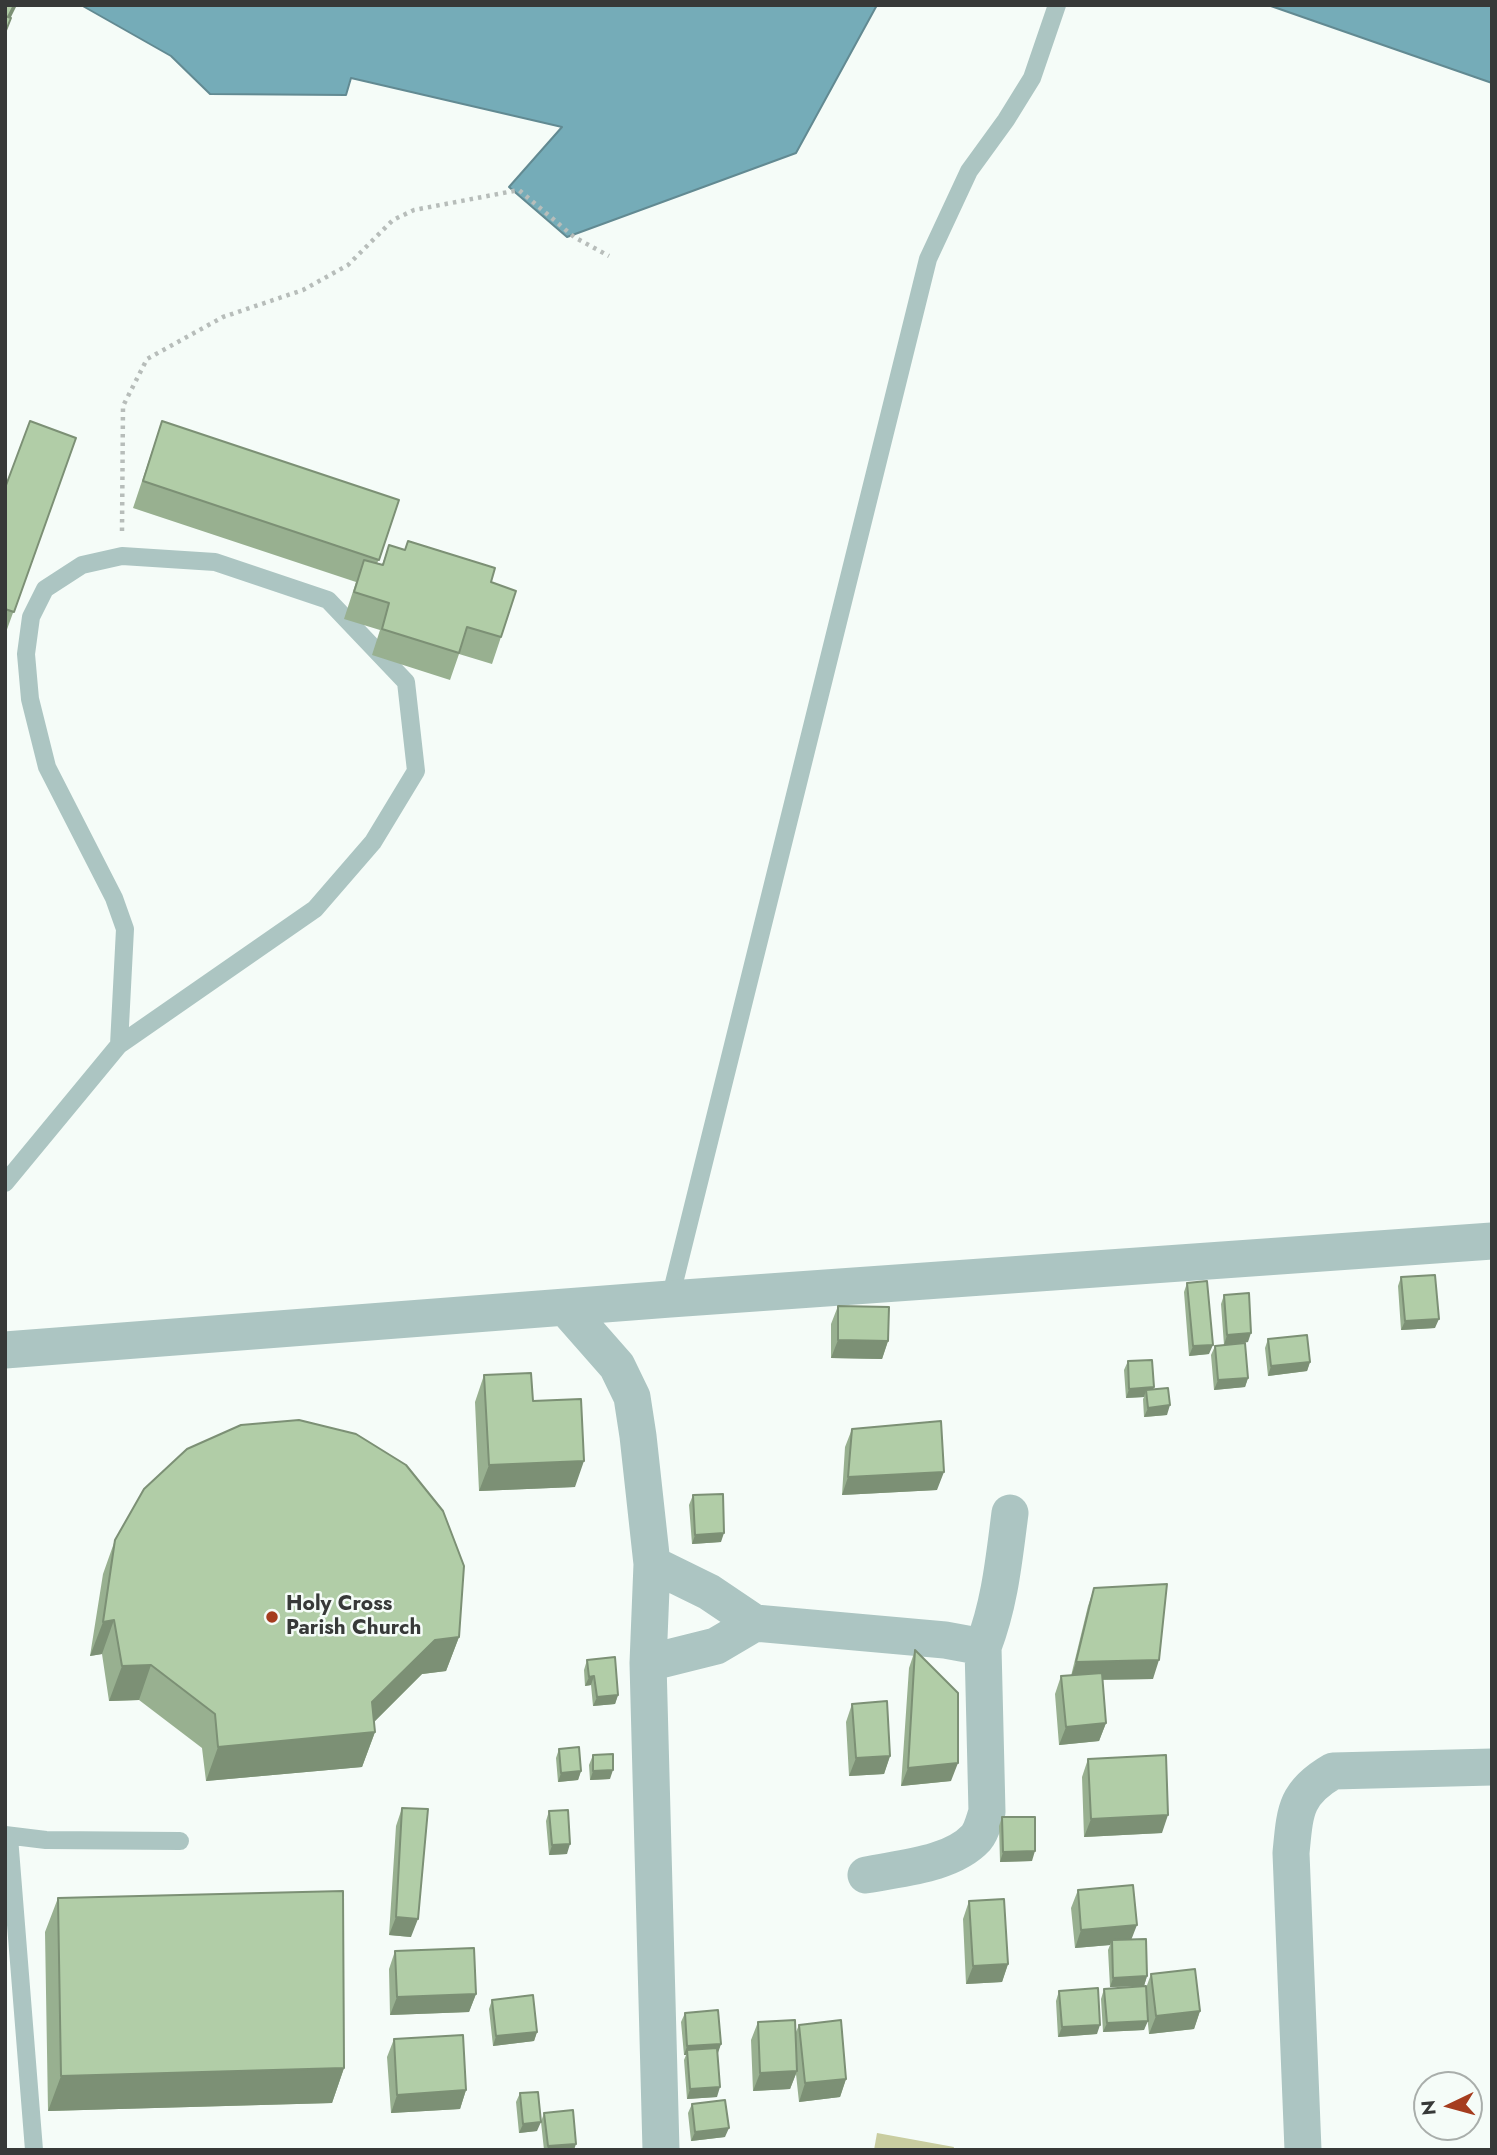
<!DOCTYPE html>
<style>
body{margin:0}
#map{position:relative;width:1497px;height:2155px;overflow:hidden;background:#f5fcf8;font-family:Jost,sans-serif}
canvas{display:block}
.frame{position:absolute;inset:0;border:7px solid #373938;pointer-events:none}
.north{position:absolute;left:1413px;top:2071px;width:70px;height:70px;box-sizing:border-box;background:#f5fcf8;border:2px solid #a9aeab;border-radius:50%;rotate:265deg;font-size:19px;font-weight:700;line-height:28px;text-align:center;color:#373938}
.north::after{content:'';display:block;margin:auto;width:24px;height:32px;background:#a53d1f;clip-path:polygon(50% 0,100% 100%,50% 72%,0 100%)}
</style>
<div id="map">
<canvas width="1497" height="2155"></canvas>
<div class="frame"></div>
<div class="north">N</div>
</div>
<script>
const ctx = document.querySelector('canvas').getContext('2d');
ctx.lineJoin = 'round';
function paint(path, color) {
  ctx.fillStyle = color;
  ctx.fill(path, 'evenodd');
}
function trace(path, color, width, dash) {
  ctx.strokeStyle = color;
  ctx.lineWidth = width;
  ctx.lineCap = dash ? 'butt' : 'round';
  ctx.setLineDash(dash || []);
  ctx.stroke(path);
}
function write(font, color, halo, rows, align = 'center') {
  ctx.font = font + ' Jost,sans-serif';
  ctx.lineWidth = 5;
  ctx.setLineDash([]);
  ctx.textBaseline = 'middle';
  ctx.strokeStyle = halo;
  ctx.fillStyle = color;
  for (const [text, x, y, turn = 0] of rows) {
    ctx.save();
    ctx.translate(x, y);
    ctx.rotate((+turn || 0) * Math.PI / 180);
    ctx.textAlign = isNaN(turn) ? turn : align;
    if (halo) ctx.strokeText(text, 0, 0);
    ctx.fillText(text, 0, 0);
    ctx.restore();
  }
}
paint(new Path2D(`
 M877 2133 954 2147 953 2150H874Z`), '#c9cda0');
const water = new Path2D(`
 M81 5H877L796 153 567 237 509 187 562 127 351 78 346 95 210 94 171 56Z
 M1268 5H1492V83Z`);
paint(water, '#75acb8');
trace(water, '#628a92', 2);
trace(new Path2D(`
 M122 531 123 406 147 359 223 317 303 290 348 265 393 220 414 210 519 190 574 237 609 256`), '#b7bdba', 4.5, [3.5, 5]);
trace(new Path2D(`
 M5 1183 119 1045 125 929 114 898 47 767 30 699 26 654 31 617 45 589 82 565 122 556 215 562 328 600 406 682 416 771 373 842 315 909 119 1045
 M670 1299 928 259 969 171 1006 120 1032 78 1057 5
 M5 1835 46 1840 180 1841
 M9 1837 34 2150`), '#acc5c2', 18);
trace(new Path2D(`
 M566 1308 617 1366 632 1397 638 1436 652 1564 648 1663 661 2150
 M5 1350 670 1299 1492 1241
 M652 1564 709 1592 755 1623 945 1640 983 1647C1000 1603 1004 1559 1010 1513
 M648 1663 716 1646 755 1623
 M866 1875C900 1868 951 1865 976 1838 982 1831 984 1820 987 1812L983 1647
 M1303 2150 1291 1853C1295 1811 1295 1793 1333 1771L1492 1767`), '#acc5c2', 37);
paint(new Path2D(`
 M162 421 399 500 377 564 382 565 389 545 491 582 501 637 492 664 459 654 450 680 372 655 380 630 344 619 356 582 133 508Z
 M76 438 5 635V488Z
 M1401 1277 1435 1328 1401 1330 1398 1286Z
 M1187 1283 1209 1354 1189 1356 1184 1292Z
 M1224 1295 1248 1342 1224 1345 1221 1304Z
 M838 1306 888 1341 882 1359 831 1358V1324Z
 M1268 1339 1310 1362 1307 1371 1268 1376 1265 1348Z
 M1215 1346 1248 1378 1245 1387 1214 1390 1211 1355Z
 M1128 1361 1153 1389 1167 1415 1144 1417 1143 1399 1144 1397 1126 1398 1124 1370Z
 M484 1375 533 1401 575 1487 479 1491 475 1402Z
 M852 1429 937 1490 842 1495 845 1447Z
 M693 1495 721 1542 692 1544 689 1505Z
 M115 1540 459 1637 446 1671 422 1674 374 1722 375 1732 362 1767 206 1781 202 1748 139 1700 109 1701 102 1654 90 1656 103 1574Z
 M1094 1588 1153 1679 1102 1680 1106 1723 1099 1741 1059 1745 1055 1694 1061 1676H1071L1088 1606Z
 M915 1650 951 1781 901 1786 909 1668Z
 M587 1660 618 1695 615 1704 593 1706 591 1685 585 1686 584 1670Z
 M852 1704 890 1756 884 1774 849 1776 846 1722Z
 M559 1749 581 1771 578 1780 558 1782 556 1758Z
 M593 1755 610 1779 590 1780 589 1765Z
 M1088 1759 1162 1833 1084 1837 1082 1777Z
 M402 1808 411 1937 389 1935 396 1826Z
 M549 1811 567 1854 549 1855 546 1821Z
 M1002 1817 1032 1861 1000 1862 999 1826Z
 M1078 1890 1131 1939 1147 1976 1144 1986 1110 1987 1108 1950 1110 1945 1075 1948 1071 1908Z
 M58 1898 344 2068 332 2103 48 2111 45 1932Z
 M969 1901 1008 1964 1002 1982 966 1984 963 1919Z
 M395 1951 476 1994 469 2012 390 2015 389 1969Z
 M1151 1974 1200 2011 1194 2029 1149 2034 1147 2015 1144 2030 1103 2032 1101 1999 1104 1989 1146 1988Z
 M1059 1991 1097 2034 1058 2037 1056 2001Z
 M492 2000 537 2032 534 2041 493 2046 489 2009Z
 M685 2013 721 2044 717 2053V2097L687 2099 684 2060 686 2055H684L681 2022Z
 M758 2022 795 2034 799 2025 846 2079 840 2097 799 2102 796 2074 790 2089 753 2091 751 2040Z
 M394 2039 466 2090 460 2109 391 2113 387 2057Z
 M520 2093 537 2131 519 2133 516 2102Z
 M692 2104 725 2137 691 2141 688 2113Z
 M544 2113 574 2150H544L541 2122Z`), '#98b090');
paint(new Path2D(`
 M14 5H17L5 29V23Z
 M1439 1319 1435 1328 1401 1330 1405 1321Z
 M1251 1333 1248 1342 1224 1345 1227 1335Z
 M838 1340 888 1341 882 1359 831 1358Z
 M1213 1345 1209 1354 1189 1356 1193 1346Z
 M1310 1362 1307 1371 1268 1376 1271 1366Z
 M1248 1378 1245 1387 1214 1390 1218 1380Z
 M1154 1387 1151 1396 1146 1390 1144 1397 1126 1398 1129 1389Z
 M1170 1405 1167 1415 1144 1417 1148 1408Z
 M584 1461 575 1487 479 1491 489 1465Z
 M944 1472 937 1490 842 1495 848 1477Z
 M724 1533 721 1542 692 1544 695 1535Z
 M114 1620 102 1654 90 1656 103 1622Z
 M459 1637 446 1671 422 1674 363 1733 375 1732 362 1767 206 1781 218 1747 435 1640Z
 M1159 1660 1153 1679 1070 1680 1076 1662Z
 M151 1665 139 1700 109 1701 122 1666Z
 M594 1676 591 1685 585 1686 589 1677Z
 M618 1695 615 1704 593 1706 597 1697Z
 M1106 1723 1099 1741 1059 1745 1066 1727Z
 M890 1756 884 1774 849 1776 856 1758Z
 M958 1763 951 1781 901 1786 908 1768Z
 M613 1770 610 1779 590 1780 593 1771Z
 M581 1771 578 1780 558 1782 561 1773Z
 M1168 1815 1162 1833 1084 1837 1091 1819Z
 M570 1844 567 1854 549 1855 552 1845Z
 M1035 1851 1032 1861 1000 1862 1003 1852Z
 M396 1917 418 1919 411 1937 389 1935Z
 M1137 1925 1130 1943 1112 1940 1110 1945 1075 1948 1081 1930Z
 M1008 1964 1002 1982 966 1984 973 1966Z
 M1147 1976 1144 1986 1110 1987 1113 1978Z
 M476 1994 469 2012 390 2015 397 1997Z
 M1200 2011 1194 2029 1149 2034 1156 2016Z
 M1148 2021 1144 2030 1103 2032 1107 2023Z
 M1100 2025 1097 2034 1058 2037 1062 2027Z
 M537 2032 534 2041 493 2046 496 2036Z
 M721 2044 718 2053 688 2055 687 2050 686 2055H684L687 2046Z
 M344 2068 332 2103 48 2111 61 2076Z
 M797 2071 790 2089 753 2091 760 2073Z
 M846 2079 840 2097 799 2102 805 2083Z
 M720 2087 717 2097 687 2099 690 2089Z
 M466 2090 460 2109 391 2113 397 2095Z
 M541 2122 537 2131 519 2133 523 2124Z
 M729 2128 725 2137 691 2141 695 2132Z
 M576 2144 574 2150H547L548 2146Z`), '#7c9075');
const building = new Path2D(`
 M5 5H14L8 17 5 16Z
 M5 16 11 18 5 33Z
 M30 421 76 438 14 612 5 609V488Z
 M162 421 399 500 379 560 143 481Z
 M408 541 495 568 491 582 516 591 501 637 467 627 459 653 382 629 389 603 354 592 364 560 383 565 389 545 405 550Z
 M1435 1275 1439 1319 1405 1321 1401 1277Z
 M1207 1281 1213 1345 1193 1346 1187 1283Z
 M1249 1293 1251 1333 1227 1335 1224 1295Z
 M838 1306 889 1307 888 1341 838 1340Z
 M1307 1335 1310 1362 1271 1366 1268 1339Z
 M1245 1343 1248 1378 1218 1380 1215 1346Z
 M1152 1360 1154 1387 1129 1389 1128 1361Z
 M531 1373 533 1401 581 1399 584 1461 489 1465 484 1375Z
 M1168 1388 1170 1405 1148 1408 1146 1390Z
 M299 1420 356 1434 406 1465 443 1511 464 1566 459 1637 435 1640 372 1702 375 1732 218 1747 215 1714 151 1665 122 1666 114 1620 103 1622 115 1540 144 1489 187 1449 241 1425Z
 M941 1421 944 1472 848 1477 852 1429Z
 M723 1494 724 1533 695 1535 693 1495Z
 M1167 1584 1159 1660 1076 1662 1094 1588Z
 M915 1650 958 1693V1763L908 1768Z
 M615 1657 618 1695 597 1697 594 1676 589 1677 587 1660Z
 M1102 1673 1106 1723 1066 1727 1061 1676Z
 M887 1701 890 1756 856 1758 852 1704Z
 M579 1747 581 1771 561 1773 559 1749Z
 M613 1754V1770L593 1771V1755Z
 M1166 1755 1168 1815 1091 1819 1088 1759Z
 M402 1808 428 1809 418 1919 396 1917Z
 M568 1810 570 1844 552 1845 549 1811Z
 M1002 1817H1035V1851L1003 1852Z
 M1133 1885 1137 1925 1081 1930 1078 1890Z
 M343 1891 344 2068 61 2076 58 1898Z
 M1004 1899 1008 1964 973 1966 969 1901Z
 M1146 1939 1147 1976 1113 1978 1112 1940Z
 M474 1948 476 1994 397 1997 395 1951Z
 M1195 1969 1200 2011 1156 2016 1151 1974Z
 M1146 1986 1148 2021 1107 2023 1104 1989Z
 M1098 1988 1100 2025 1062 2027 1059 1991Z
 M533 1995 537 2032 496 2036 492 2000Z
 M718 2010 721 2044 687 2046 685 2013Z
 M795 2020 797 2071 760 2073 758 2022Z
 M841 2020 846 2079 805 2083 799 2025Z
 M463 2035 466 2090 397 2095 394 2039Z
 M717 2048 720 2087 690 2089 687 2050Z
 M538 2092 541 2122 523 2124 520 2093Z
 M725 2100 729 2128 695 2132 692 2104Z
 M573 2110 576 2144 548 2146 544 2113Z`);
paint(building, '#b1cda7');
trace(building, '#7c9075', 2);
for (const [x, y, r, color] of [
 [272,1617,7,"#a53d1f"]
]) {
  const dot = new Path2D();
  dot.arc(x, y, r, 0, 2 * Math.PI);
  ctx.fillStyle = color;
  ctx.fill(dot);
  trace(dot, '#f5fcf8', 2.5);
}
write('bold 21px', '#373938', '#f5fcf8', [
 ["Holy Cross",286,1605],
 ["Parish Church",286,1629]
], 'left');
</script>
